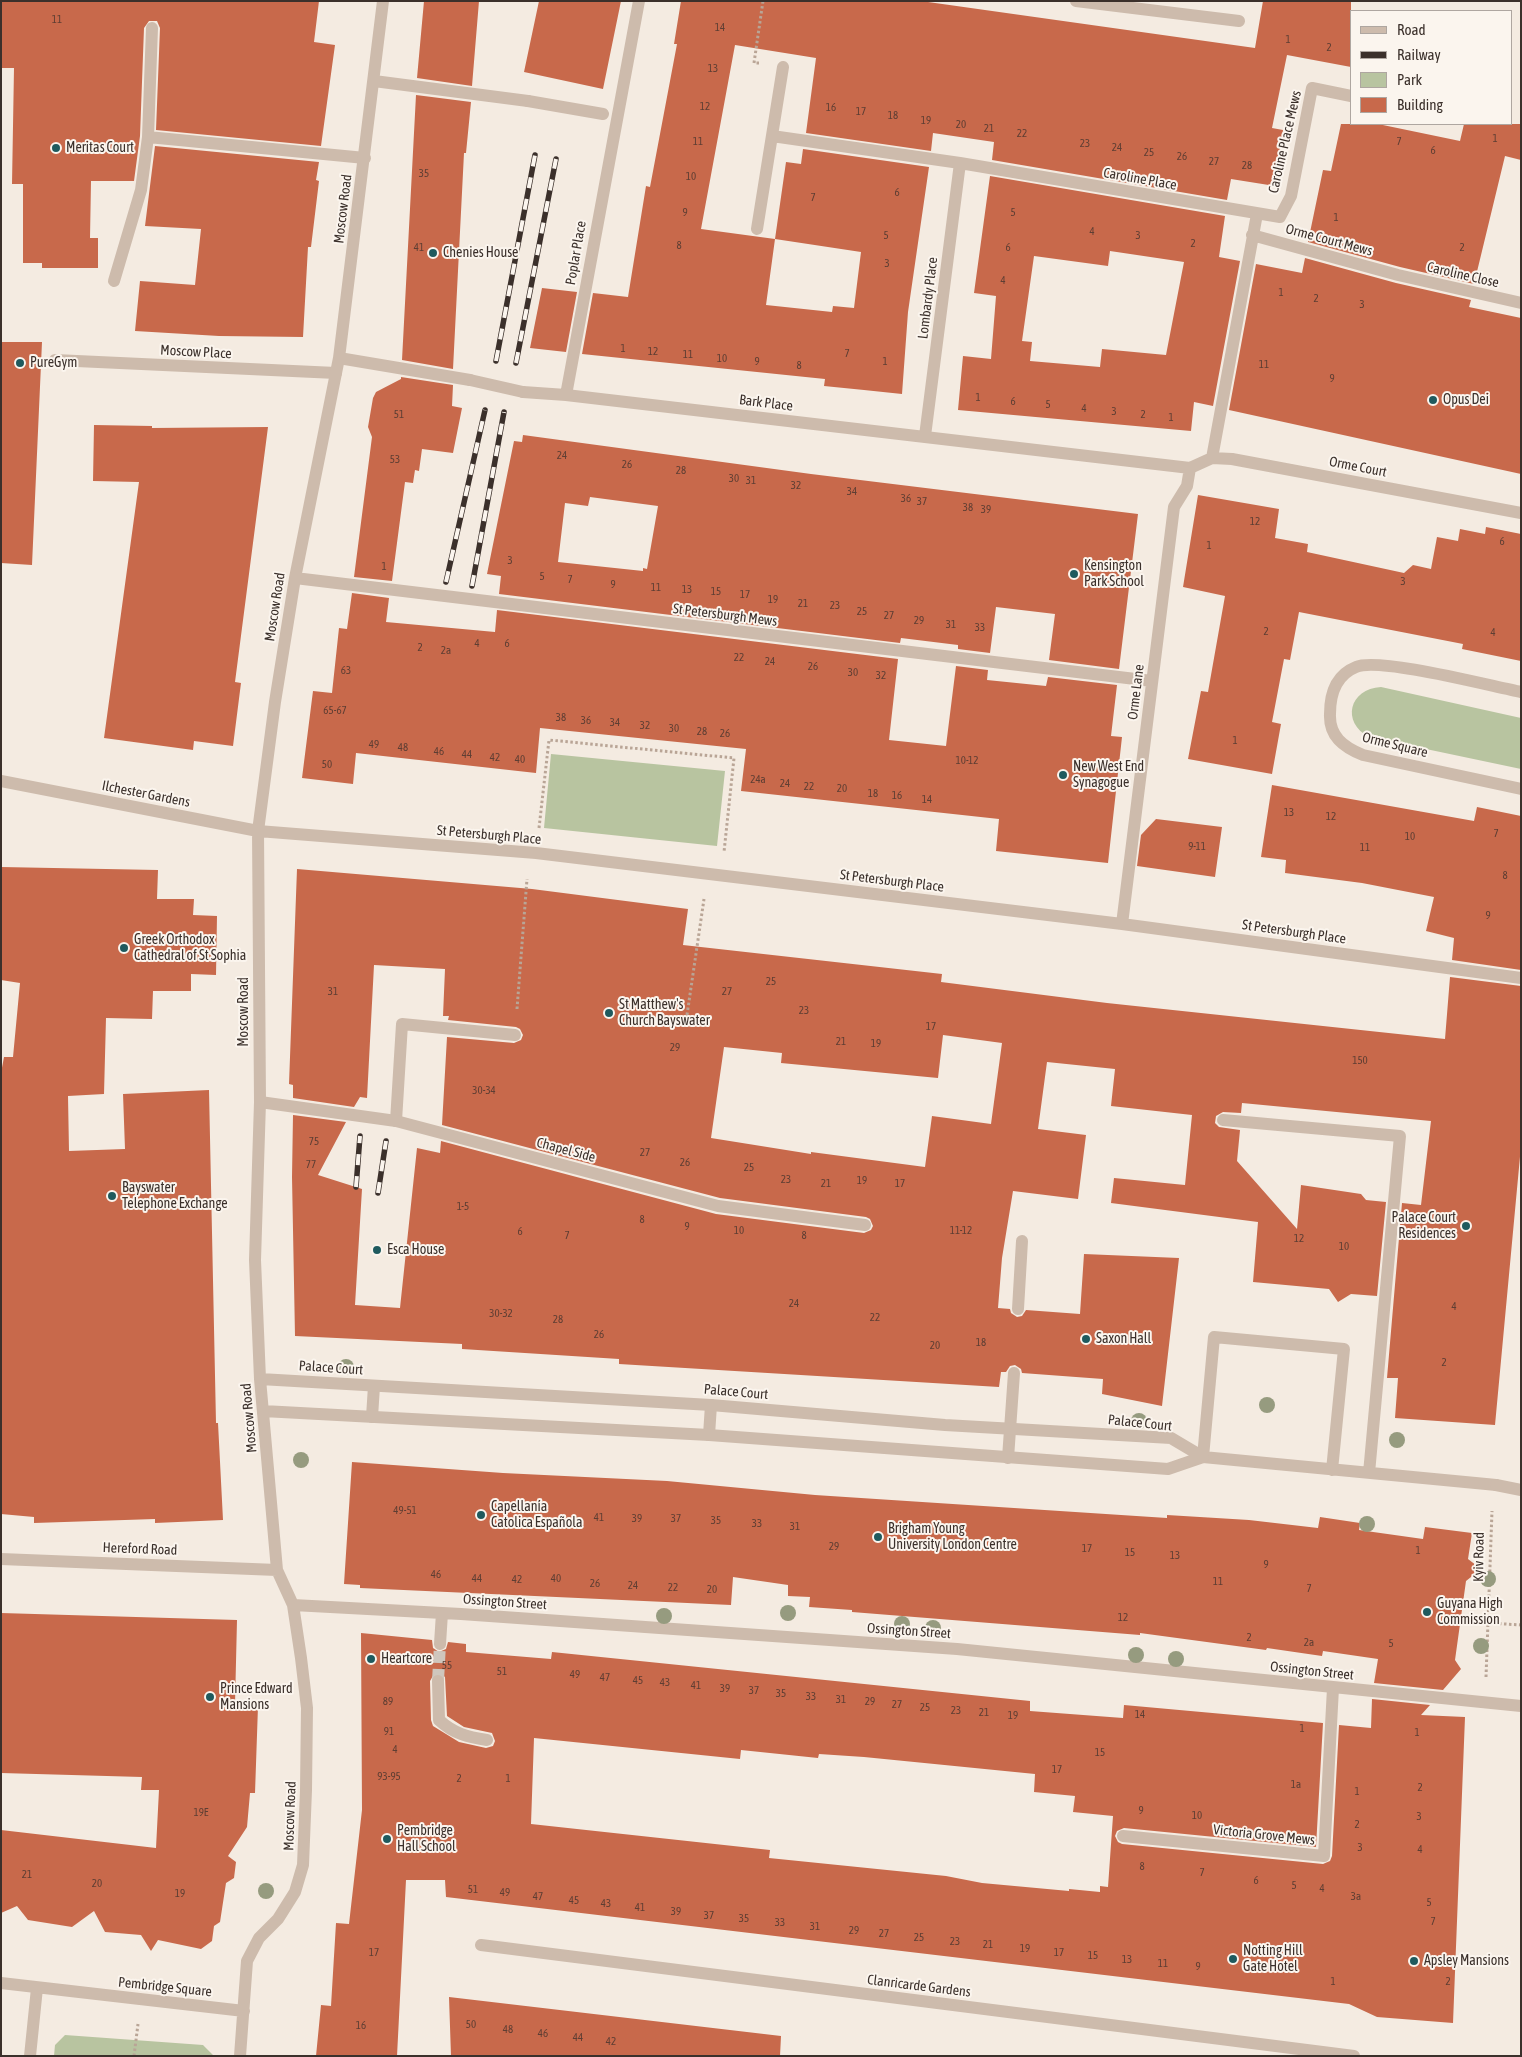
<!DOCTYPE html>
<meta charset="utf-8">
<style>
body{margin:0}
#map{position:relative;width:1522px;height:2057px;overflow:hidden;background:#f4ebe1;font-family:"Asap Condensed",sans-serif}
canvas{display:block}
.frame{position:absolute;inset:0;border:2px solid #3b302b;pointer-events:none}
.legend{position:absolute;left:1350px;top:10px;width:162px;height:115px;box-sizing:border-box;background:#fbf5ee;border:1px solid #aea6a0;margin:0;padding:6px 9px;list-style:none;font-size:15px;color:#3b302b}
.legend li{display:flex;align-items:center;gap:10px;height:25px}
.legend b{width:25px;border:1px solid #aea6a0}
</style>
<div id="map">
<canvas width="1522" height="2057"></canvas>
<div class="frame"></div>
<ul class="legend">
<li><b style="height:6px;background:#cdbbac"></b>Road</li>
<li><b style="height:6px;background:#3b302b"></b>Railway</li>
<li><b style="height:14px;background:#b8c4a0"></b>Park</li>
<li><b style="height:14px;background:#c8694b"></b>Building</li>
</ul>
</div>
<script>
const ctx = document.querySelector('canvas').getContext('2d');
ctx.lineJoin = 'round';
function paint(path, color) {
  ctx.fillStyle = color;
  ctx.fill(path, 'evenodd');
}
function trace(path, color, width, dash) {
  ctx.strokeStyle = color;
  ctx.lineWidth = width;
  ctx.lineCap = dash ? 'butt' : 'round';
  ctx.setLineDash(dash || []);
  ctx.stroke(path);
}
function write(font, color, halo, rows, align = 'center') {
  ctx.font = font + ' "Asap Condensed",sans-serif';
  ctx.lineWidth = 4;
  ctx.setLineDash([]);
  ctx.textBaseline = 'middle';
  ctx.strokeStyle = halo;
  ctx.fillStyle = color;
  for (const [text, x, y, turn = 0] of rows) {
    ctx.save();
    ctx.translate(x, y);
    ctx.rotate((+turn || 0) * Math.PI / 180);
    ctx.textAlign = isNaN(turn) ? turn : align;
    if (halo) ctx.strokeText(text, 0, 0);
    ctx.fillText(text, 0, 0);
    ctx.restore();
  }
}
paint(new Path2D(`
 M1381 687 1521 718V769L1369 737C1341 722 1349 689 1381 687Z
 M551 754 725 771 717 846 544 828Z
 M65 2035 203 2045 214 2056H54L55 2045Z`), '#b8c4a0');
paint(new Path2D(`
 M1 1H319L314 42 335 45 321 146 156 130 160 28 157 21H149L144 28 140 136 134 181H91L90 238H98V268H42V263H23V184H12L14 68H1Z
 M424 1H479L472 86 417 78Z
 M539 1H621L603 89 524 72Z
 M681 1H921L1255 48 1263 1H1351V67L1287 55 1272 128 1283 130 1275 186 1231 179 1227 200 992 160 994 142 933 133 931 151 806 133 816 58 735 45 701 229 775 239 786 162 801 164 803 149 929 167 908 312 902 394 864 390 824 386 825 379 582 354 593 293 628 297 646 186 650 187 677 44H674ZM775 239 861 252 854 308 833 306 832 312 766 305Z
 M416 95 471 102 466 153H464L453 369 402 360Z
 M1341 124H1378L1460 141 1464 124H1521V160L1505 156 1474 284 1400 267 1308 242 1323 170 1331 171Z
 M155 146 319 162 316 180 319 181 311 247H308L303 337 219 336 135 331 140 281 195 285 201 229 145 226Z
 M990 176 1225 216 1219 257 1240 261 1213 406 1194 402 1191 431 958 410 963 356 991 359 996 296 974 293ZM1110 251 1184 262 1166 355 1102 349 1100 367 1030 361 1032 342 1022 341 1034 256 1108 266Z
 M1305 258 1396 283 1471 300 1469 307 1521 318V474L1229 410 1256 264 1302 273Z
 M542 288 577 292 566 352 530 348Z
 M1 342H42L32 565 1 563Z
 M401 377 453 385 452 406 462 408 453 453 422 449 419 471 415 470 413 483 405 482 392 581 354 577 372 437 368 427 373 398 376 392 401 379Z
 M94 425 152 426V428L268 427 235 682 241 683 233 746 194 741 193 750 104 738 139 482 93 481Z
 M523 435 811 474 1138 514 1119 669 1049 660 1055 614 996 607 990 653 958 649V645L901 638 900 643 499 594 501 576 487 574 514 441 522 442ZM590 497 658 506 647 569 643 568V571L558 562 565 503 588 506Z
 M1198 495 1279 509 1275 538 1308 544 1307 552 1404 573 1413 565 1431 569 1437 537 1458 541 1460 529 1485 534 1486 527 1521 534V661L1462 649 1463 644 1299 612 1290 660 1284 659 1272 722 1281 724 1272 774 1188 759 1201 691 1208 692 1225 596 1183 587Z
 M352 593 389 598 386 622 495 632 497 610 898 659 889 740 946 746 956 666 988 670 987 680 1046 686 1048 677 1117 685 1111 736 1122 737 1108 863 996 851 999 819 741 791 746 749 540 728 536 773 356 753 353 784 302 778 313 691 332 693 339 628 347 629Z
 M1272 785 1474 821 1477 807 1521 816V970L1452 960 1454 938 1426 931 1434 897 1362 883 1285 873 1286 860 1261 857Z
 M1156 819 1222 827 1215 877 1137 866 1141 835Z
 M1 867 158 870 157 899H194L193 915 217 916 216 975 191 974V991H153L152 1019 106 1018 104 1094 68 1096 69 1151 125 1149 123 1094 209 1090 216 1423H218L223 1520 155 1523V1519L34 1523V1517L1 1514V1073L4 1057H13L20 983 1 980Z
 M297 869 532 889 688 909 683 945 942 974 941 982 1107 1003 1445 1039 1450 977 1521 986V1146L1495 1425 1395 1418 1398 1378H1387L1402 1203 1421 1205 1431 1121 1242 1103 1241 1113 1223 1112 1216 1116 1215 1123 1219 1127 1240 1130 1237 1161 1297 1229 1301 1185 1361 1194 1366 1200 1386 1202 1377 1296 1351 1294 1338 1302 1329 1289 1253 1282 1258 1222 1111 1203 1114 1178 1185 1185 1192 1115 1111 1106 1115 1069 1047 1062 1038 1129 1086 1135 1078 1199 1013 1191 1002 1258 998 1308 1010 1309 1011 1313 1017 1317 1022 1316 1026 1310 1080 1314 1084 1254 1179 1258 1162 1406 1102 1394 1103 1379 1022 1373 1021 1369 1015 1365 1010 1366 1006 1372H1001L999 1387 619 1364V1359L462 1349V1344L295 1336 292 1177 293 1115 346 1122 318 1175 362 1189 355 1305 400 1308 417 1148 440 1153 441 1141 716 1214 864 1233 871 1230 873 1226 870 1219 866 1217 720 1198 442 1125 447 1037 514 1043 521 1040 523 1035 520 1029 516 1027 448 1020 449 1016H443L445 969 374 965 367 1098 360 1097 354 1107 293 1098V1085L289 1084ZM943 1035 1002 1043 991 1124 932 1116 925 1167 811 1152V1154L711 1138 724 1047 782 1053 781 1063 938 1078Z
 M352 1462 503 1473 667 1481 815 1495 1167 1518V1515L1249 1520 1318 1528 1320 1517 1360 1523 1359 1530 1423 1539 1425 1527 1472 1533 1468 1559 1481 1569 1466 1581 1455 1660 1461 1669 1443 1690 1374 1683 1378 1659 1323 1651 1322 1656 1267 1648 1266 1650 1140 1633V1635L852 1612V1610L809 1607 810 1597 788 1596V1585L733 1577 731 1605 360 1588V1585L344 1584Z
 M1 1613 237 1620 235 1704 258 1706 255 1793H250L247 1827 228 1856 236 1862 234 1878 226 1883 220 1922 214 1926 212 1941 201 1949 158 1940 151 1951 141 1935 105 1932 94 1911 72 1927 28 1920 17 1906 1 1913V1830L156 1848 159 1790H141L142 1777 1 1773Z
 M361 1633 432 1640 433 1648 439 1652 446 1649 448 1642 466 1644V1652L551 1659 552 1652 1030 1701V1711L1123 1718 1124 1705 1323 1723 1316 1847 1124 1828 1117 1831 1115 1836 1118 1842 1122 1844 1323 1864 1330 1861 1332 1856 1339 1725 1371 1728 1372 1699 1430 1705 1421 1715 1465 1717 1453 2023 1377 2017 1349 2004 446 1897 445 1880H406L397 2056H316L321 2005 331 2006 336 1923 349 1924 362 1810ZM434 1674H441L445 1677 447 1716 464 1727 492 1733 495 1741 493 1746 486 1748 459 1742 433 1726 431 1720 430 1681ZM534 1738 740 1759 741 1750 818 1758 819 1754 864 1757 1035 1774 1034 1792 1075 1796 1073 1812 1113 1816 1108 1887 1100 1886V1892L1069 1889V1891L982 1883 946 1876 769 1858 770 1850 531 1824Z
 M449 1997 781 2036 780 2056H451Z`), '#c8694b');
trace(new Path2D(`
 M438 1681 440 1644`), '#cfc6bd', 12, [12, 6]);
trace(new Path2D(`
 M759 63H754L763 1
 M539 828 549 740 734 758 724 852
 M517 1009 527 879
 M687 1015 704 899
 M1489 1623 1521 1625
 M1486 1677 1492 1511
 M134 2056 138 2024`), '#b9a596', 3, [2.5, 2.5]);
trace(new Path2D(`
 M152 28 148 137 365 158
 M114 281 141 190 148 137
 M55 360 336 373
 M1223 1120 1400 1136 1369 1473
 M396 1121 402 1024 515 1035
 M1018 1309 1022 1241
 M372 1417 374 1386
 M709 1435 711 1405
 M1008 1458 1014 1373
 M1332 1470 1344 1349 1214 1337 1203 1457 1486 1484 1496 1485`), '#cdbbac', 12);
trace(new Path2D(`
 M1076 1 1239 21
 M374 81 528 101
 M772 136 960 163 1280 217 1291 196 1312 88 1351 96
 M757 229 783 67
 M1252 235 1398 275 1521 303
 M339 358 470 380
 M523 392 566 395 1190 468
 M566 395 639 1
 M925 436 960 163
 M1212 458 1257 214
 M1190 468 1212 458 1232 459 1521 513
 M295 578 1152 681
 M1521 692C1490 686 1379 657 1356 667 1336 675 1330 694 1330 714 1329 736 1343 747 1363 755L1521 789
 M1 781 258 831 536 853 1122 924 1521 978
 M1122 924 1174 507 1187 486 1190 468
 M260 1102 396 1121 718 1206 865 1225
 M260 1379 711 1405 945 1425 1171 1438 1203 1457
 M263 1411 709 1435 1168 1469 1203 1457
 M1496 1485 1521 1490
 M1 1559 277 1570
 M293 1605 461 1614 957 1649 1521 1706
 M440 1644 442 1613
 M438 1681 439 1720C454 1734 468 1737 487 1740
 M1123 1836 1324 1856 1333 1688
 M481 1945 1354 2056
 M1 1983 244 2011
 M30 2056 37 1988
 M240 2056 247 1961 259 1938 278 1919 295 1892 303 1865 306 1790 307 1708 301 1658 293 1605 277 1570 260 1379 255 1260 260 1102 258 831 275 702 295 578 339 358 383 1`), '#cdbbac', 12);
const rail = new Path2D(`
 M496 361 535 155
 M516 363 556 159
 M446 582 485 410
 M472 586 504 412
 M356 1187 360 1136
 M378 1193 386 1141`);
trace(rail, '#3b302b', 5.5);
trace(rail, '#fbf5ee', 4, [11]);
trace(new Path2D(`
 M528 101 603 114
 M470 380 523 392`), '#cdbbac', 12);
ctx.fillStyle = '#969b7f';
for (const [x, y] of [
 [346,1367],
 [1267,1405],
 [1139,1421],
 [1397,1440],
 [301,1460],
 [1367,1524],
 [1488,1579],
 [788,1613],
 [664,1616],
 [902,1624],
 [933,1628],
 [1481,1646],
 [1136,1655],
 [1176,1659],
 [266,1891]
]) {
  ctx.beginPath();
  ctx.arc(x, y, 8, 0, 2 * Math.PI);
  ctx.fill();
}
for (const [x, y, r, color] of [
 [56,148,5,"#1f5a5e"],
 [433,253,5,"#1f5a5e"],
 [20,363,5,"#1f5a5e"],
 [1433,400,5,"#1f5a5e"],
 [1074,574,5,"#1f5a5e"],
 [1063,775,5,"#1f5a5e"],
 [124,948,5,"#1f5a5e"],
 [609,1013,5,"#1f5a5e"],
 [112,1196,5,"#1f5a5e"],
 [1466,1226,5,"#1f5a5e"],
 [377,1250,5,"#1f5a5e"],
 [1086,1339,5,"#1f5a5e"],
 [481,1515,5,"#1f5a5e"],
 [878,1537,5,"#1f5a5e"],
 [1427,1612,5,"#1f5a5e"],
 [371,1659,5,"#1f5a5e"],
 [210,1697,5,"#1f5a5e"],
 [387,1839,5,"#1f5a5e"],
 [1233,1959,5,"#1f5a5e"],
 [1414,1961,5,"#1f5a5e"]
]) {
  const dot = new Path2D();
  dot.arc(x, y, r, 0, 2 * Math.PI);
  ctx.fillStyle = color;
  ctx.fill(dot);
  trace(dot, '#fbf5ee', 2);
}
write('11px', '#5e3e33', null, [
 ["11",57,20],
 ["14",720,28],
 ["1",1288,40],
 ["2",1329,48],
 ["13",713,69],
 ["12",705,107],
 ["16",831,108],
 ["17",861,112],
 ["18",893,116],
 ["19",926,121],
 ["20",961,125],
 ["21",989,129],
 ["22",1022,134],
 ["1",1495,139],
 ["11",698,142],
 ["7",1399,142],
 ["23",1085,144],
 ["24",1117,148],
 ["6",1433,151],
 ["25",1149,153],
 ["26",1182,157],
 ["27",1214,162],
 ["28",1247,166],
 ["35",424,174],
 ["10",691,177],
 ["6",897,193],
 ["7",813,198],
 ["9",685,213],
 ["5",1013,213],
 ["1",1336,218],
 ["4",1092,232],
 ["5",886,236],
 ["3",1138,236],
 ["2",1193,244],
 ["8",679,246],
 ["41",419,248],
 ["6",1008,248],
 ["2",1462,248],
 ["3",887,264],
 ["4",1003,281],
 ["1",1281,293],
 ["2",1316,299],
 ["3",1362,305],
 ["1",623,349],
 ["12",653,352],
 ["7",847,354],
 ["11",688,355],
 ["10",722,359],
 ["9",757,362],
 ["1",885,362],
 ["11",1264,365],
 ["8",799,366],
 ["9",1332,379],
 ["1",978,398],
 ["6",1013,402],
 ["5",1048,405],
 ["4",1084,409],
 ["3",1114,412],
 ["51",399,415],
 ["2",1143,415],
 ["1",1171,418],
 ["24",562,456],
 ["53",395,460],
 ["26",627,465],
 ["28",681,471],
 ["30",734,479],
 ["31",751,481],
 ["32",796,486],
 ["34",852,492],
 ["36",906,499],
 ["37",922,502],
 ["38",968,508],
 ["39",986,510],
 ["12",1255,522],
 ["6",1502,542],
 ["1",1209,546],
 ["3",510,561],
 ["1",384,567],
 ["5",542,577],
 ["7",570,580],
 ["3",1403,582],
 ["9",613,585],
 ["11",656,588],
 ["13",687,590],
 ["15",716,592],
 ["17",745,595],
 ["19",773,600],
 ["21",803,604],
 ["23",835,606],
 ["25",862,612],
 ["27",889,616],
 ["29",919,621],
 ["31",951,625],
 ["33",980,628],
 ["2",1266,632],
 ["4",1493,633],
 ["4",477,644],
 ["6",507,644],
 ["2",420,648],
 ["2a",446,651],
 ["22",739,658],
 ["24",770,662],
 ["26",813,667],
 ["63",346,671],
 ["30",853,673],
 ["32",881,676],
 ["65-67",335,711],
 ["38",561,718],
 ["36",586,721],
 ["34",615,723],
 ["32",645,726],
 ["30",674,729],
 ["28",702,732],
 ["26",725,734],
 ["1",1235,741],
 ["49",374,745],
 ["48",403,748],
 ["46",439,752],
 ["44",467,755],
 ["42",495,758],
 ["40",520,760],
 ["10-12",967,761],
 ["50",327,765],
 ["24a",758,780],
 ["24",785,784],
 ["22",809,787],
 ["20",842,789],
 ["18",873,794],
 ["16",897,796],
 ["14",927,800],
 ["13",1289,813],
 ["12",1331,817],
 ["7",1496,834],
 ["10",1410,837],
 ["9-11",1197,847],
 ["11",1365,848],
 ["8",1505,876],
 ["9",1488,916],
 ["25",771,982],
 ["31",333,992],
 ["27",727,992],
 ["23",804,1011],
 ["17",931,1027],
 ["21",841,1042],
 ["19",876,1044],
 ["29",675,1048],
 ["150",1360,1061],
 ["30-34",484,1091],
 ["75",314,1142],
 ["27",645,1153],
 ["26",685,1163],
 ["77",311,1165],
 ["25",749,1168],
 ["23",786,1180],
 ["19",862,1181],
 ["21",826,1184],
 ["17",900,1184],
 ["1-5",463,1207],
 ["8",642,1220],
 ["9",687,1227],
 ["10",739,1231],
 ["11-12",961,1231],
 ["6",520,1232],
 ["7",567,1236],
 ["8",804,1236],
 ["12",1299,1239],
 ["10",1344,1247],
 ["24",794,1304],
 ["4",1454,1307],
 ["30-32",501,1314],
 ["22",875,1318],
 ["28",558,1320],
 ["26",599,1335],
 ["18",981,1343],
 ["20",935,1346],
 ["2",1444,1363],
 ["49-51",405,1511],
 ["41",599,1518],
 ["39",637,1519],
 ["37",676,1519],
 ["35",716,1521],
 ["33",757,1524],
 ["31",795,1527],
 ["29",834,1547],
 ["17",1087,1549],
 ["1",1418,1551],
 ["15",1130,1553],
 ["13",1175,1556],
 ["9",1266,1565],
 ["46",436,1575],
 ["44",477,1579],
 ["40",556,1579],
 ["42",517,1580],
 ["11",1218,1582],
 ["26",595,1584],
 ["24",633,1586],
 ["22",673,1588],
 ["7",1309,1589],
 ["20",712,1590],
 ["12",1123,1618],
 ["2",1249,1638],
 ["2a",1309,1643],
 ["5",1391,1644],
 ["55",447,1666],
 ["51",502,1672],
 ["49",575,1675],
 ["47",605,1678],
 ["45",638,1681],
 ["43",665,1683],
 ["41",696,1686],
 ["39",725,1689],
 ["37",754,1691],
 ["35",781,1694],
 ["33",811,1697],
 ["31",841,1700],
 ["89",388,1702],
 ["29",870,1702],
 ["27",897,1705],
 ["25",925,1708],
 ["23",956,1711],
 ["21",984,1713],
 ["14",1140,1715],
 ["19",1013,1716],
 ["1",1302,1729],
 ["91",389,1732],
 ["1",1417,1733],
 ["4",395,1750],
 ["15",1100,1753],
 ["17",1057,1770],
 ["93-95",389,1777],
 ["2",459,1779],
 ["1",508,1779],
 ["1a",1296,1785],
 ["2",1420,1788],
 ["1",1357,1792],
 ["9",1141,1811],
 ["19E",201,1813],
 ["10",1197,1816],
 ["3",1419,1817],
 ["2",1357,1825],
 ["3",1360,1848],
 ["4",1420,1850],
 ["8",1142,1867],
 ["7",1202,1873],
 ["21",27,1875],
 ["6",1256,1881],
 ["20",97,1884],
 ["5",1294,1886],
 ["4",1322,1889],
 ["51",473,1890],
 ["49",505,1893],
 ["19",180,1894],
 ["47",538,1897],
 ["3a",1356,1897],
 ["45",574,1901],
 ["5",1429,1903],
 ["43",606,1904],
 ["41",640,1908],
 ["39",676,1912],
 ["37",709,1916],
 ["35",744,1919],
 ["7",1433,1922],
 ["33",780,1923],
 ["31",815,1927],
 ["29",854,1931],
 ["27",884,1934],
 ["25",919,1938],
 ["23",955,1942],
 ["21",988,1945],
 ["19",1025,1949],
 ["17",374,1953],
 ["17",1059,1953],
 ["15",1093,1956],
 ["13",1127,1960],
 ["11",1163,1964],
 ["9",1198,1967],
 ["1",1333,1982],
 ["2",1448,1982],
 ["50",471,2025],
 ["16",361,2026],
 ["48",508,2030],
 ["46",543,2034],
 ["44",578,2038],
 ["42",611,2042]
]);
write('14px', '#3b302b', '#fbf5ee', [
 ["Caroline Place Mews",1285,142,-77],
 ["Caroline Place",1140,179,10],
 ["Moscow Road",343,209,-83],
 ["Orme Court Mews",1329,240,15],
 ["Poplar Place",576,253,-80],
 ["Caroline Close",1463,275,13],
 ["Lombardy Place",928,298,-83],
 ["Moscow Place",196,352,3],
 ["Bark Place",766,403,7],
 ["Orme Court",1358,467,11],
 ["Moscow Road",275,607,-81],
 ["St Petersburgh Mews",725,615,7],
 ["Orme Lane",1136,692,-83],
 ["Orme Square",1395,745,14],
 ["Ilchester Gardens",146,794,11],
 ["St Petersburgh Place",489,835,5],
 ["St Petersburgh Place",892,881,7],
 ["St Petersburgh Place",1294,932,8],
 ["Moscow Road",244,1012,-90],
 ["Chapel Side",566,1150,15],
 ["Palace Court",331,1368,4],
 ["Palace Court",736,1392,5],
 ["Moscow Road",249,1418,-95],
 ["Palace Court",1140,1423,6],
 ["Hereford Road",140,1549,2],
 ["Kyiv Road",1479,1557,-89],
 ["Ossington Street",505,1602,4],
 ["Ossington Street",909,1631,4],
 ["Ossington Street",1312,1671,6],
 ["Moscow Road",290,1816,-88],
 ["Victoria Grove Mews",1264,1835,6],
 ["Clanricarde Gardens",919,1986,7],
 ["Pembridge Square",165,1987,6]
]);
write('14px', '#3b302b', '#fbf5ee', [
 ["Meritas Court",66,148],
 ["Chenies House",443,253],
 ["PureGym",30,363],
 ["Opus Dei",1443,400],
 ["Kensington",1084,566],
 ["Park School",1084,582],
 ["New West End",1073,767],
 ["Synagogue",1073,783],
 ["Greek Orthodox",134,940],
 ["Cathedral of St Sophia",134,956],
 ["St Matthew's",619,1005],
 ["Church Bayswater",619,1021],
 ["Bayswater",122,1188],
 ["Telephone Exchange",122,1204],
 ["Palace Court",1456,1218,"right"],
 ["Residences",1456,1234,"right"],
 ["Esca House",387,1250],
 ["Saxon Hall",1096,1339],
 ["Capellanía",491,1507],
 ["Catolica Española",491,1523],
 ["Brigham Young",888,1529],
 ["University London Centre",888,1545],
 ["Guyana High",1437,1604],
 ["Commission",1437,1620],
 ["Heartcore",381,1659],
 ["Prince Edward",220,1689],
 ["Mansions",220,1705],
 ["Pembridge",397,1831],
 ["Hall School",397,1847],
 ["Notting Hill",1243,1951],
 ["Gate Hotel",1243,1967],
 ["Apsley Mansions",1424,1961]
], 'left');
</script>
